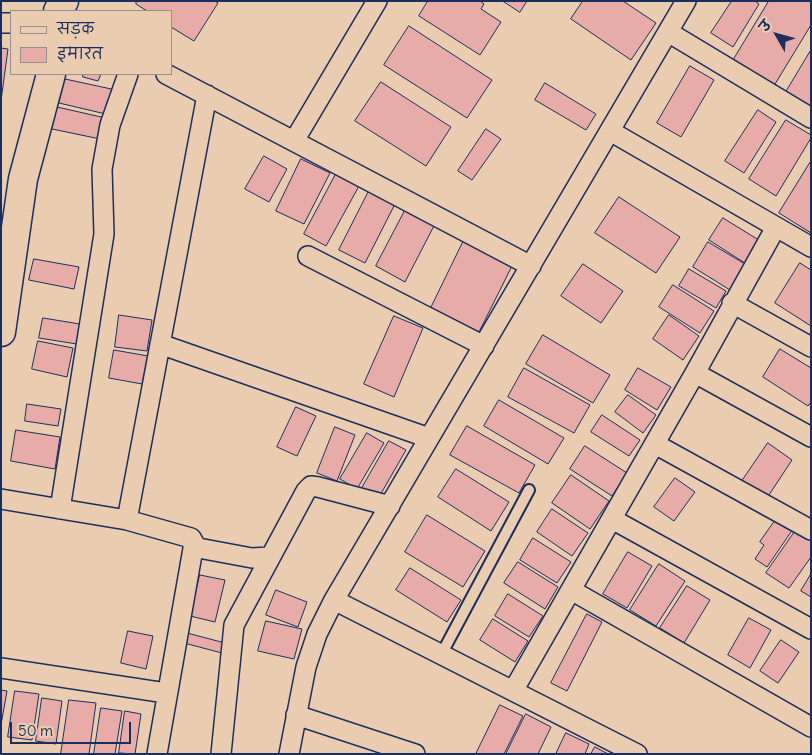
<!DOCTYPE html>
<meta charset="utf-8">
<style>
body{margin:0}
#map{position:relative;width:812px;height:755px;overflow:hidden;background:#eacdb1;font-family:Delius,"Playpen Sans Deva",sans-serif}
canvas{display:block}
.frame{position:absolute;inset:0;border:2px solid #1b2f5e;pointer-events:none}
.legend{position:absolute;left:10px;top:10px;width:162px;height:65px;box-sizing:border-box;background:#eacdb1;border:1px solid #978e90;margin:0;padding:6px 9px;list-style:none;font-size:15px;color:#1b2f5e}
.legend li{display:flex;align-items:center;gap:10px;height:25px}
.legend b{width:25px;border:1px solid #978e90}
.north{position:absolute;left:752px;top:10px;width:50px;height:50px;-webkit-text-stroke:4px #eacdb1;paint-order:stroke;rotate:308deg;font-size:14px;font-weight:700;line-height:20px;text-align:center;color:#1b2f5e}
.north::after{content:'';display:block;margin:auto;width:18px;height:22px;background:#1b2f5e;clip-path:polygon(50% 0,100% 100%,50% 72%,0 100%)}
.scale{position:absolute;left:10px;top:722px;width:121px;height:22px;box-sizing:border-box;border:2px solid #1b2f5e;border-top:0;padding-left:6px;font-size:15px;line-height:18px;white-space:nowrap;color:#1b2f5e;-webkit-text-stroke:4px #eacdb1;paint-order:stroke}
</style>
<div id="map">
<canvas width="812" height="755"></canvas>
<div class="frame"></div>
<ul class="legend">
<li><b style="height:6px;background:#eacdb1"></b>सड़क</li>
<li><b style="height:14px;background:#e7aca7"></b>इमारत</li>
</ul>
<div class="north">उ</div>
<div class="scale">50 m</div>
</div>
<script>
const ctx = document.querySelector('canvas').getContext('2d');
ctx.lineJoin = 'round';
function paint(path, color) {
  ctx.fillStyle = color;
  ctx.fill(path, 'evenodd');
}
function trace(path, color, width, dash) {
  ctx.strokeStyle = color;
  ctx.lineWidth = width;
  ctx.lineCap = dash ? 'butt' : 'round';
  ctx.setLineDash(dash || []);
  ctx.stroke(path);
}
const building = new Path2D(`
 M137 1H215L218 3 194 41 171 27V11H147L136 4Z
 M428 1H480L484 4 481 9 501 22 480 55 419 16Z
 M503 1H527L520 12Z
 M583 1H623L656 23 631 60 571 19Z
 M732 1H755L759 4 733 47 711 33Z
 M769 1H811V25L772 89 731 64Z
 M409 26 492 80 467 118 384 65Z
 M1 48 8 49 1 101Z
 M811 50V113L783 97Z
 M690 66 714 80 681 137 657 123Z
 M83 74H101L98 81 83 77Z
 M65 79 116 90 110 115 59 103Z
 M381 82 451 127 426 166 355 121Z
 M545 83 596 114 586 130 535 100Z
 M57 107 110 119 105 140 52 129Z
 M758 110 776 122 744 173 725 161Z
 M786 120 811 135V138L776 196 749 179Z
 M486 129 501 139 472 180 458 171Z
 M264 156 287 169 269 202 245 189Z
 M301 159 330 173 304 224 276 211Z
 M811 161V233L779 213Z
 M336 174 359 186 326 246 304 234Z
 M371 187 397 200 365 263 339 250Z
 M619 197 680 237 656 273 595 233Z
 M409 203 438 218 405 282 376 266Z
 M723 218 762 242 748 265 709 240Z
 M466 236 515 260 479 332 431 308Z
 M708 242 745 264 730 290 693 267Z
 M34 259 79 267 74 289 29 280Z
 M800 263 811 270V326L775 303Z
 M583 264 623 291 601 323 561 296Z
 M689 269 726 291 716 308 679 286Z
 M673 285 714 311 700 333 659 307Z
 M119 315 152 320 147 351 115 347Z
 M669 315 699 336 683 360 653 339Z
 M394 316 423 328 394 397 364 384Z
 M43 318 86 325 83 345 39 338Z
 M543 335 610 375 593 403 526 364Z
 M38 341 73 348 67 377 32 369Z
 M780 349 811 368V402L808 406 763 377Z
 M114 350 148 356 142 384 109 378Z
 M524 368 590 405 574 433 508 397Z
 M638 368 671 387 657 410 625 390Z
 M628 395 656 415 643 433 615 412Z
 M499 400 564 438 548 464 484 426Z
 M27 404 61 409 58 426 25 421Z
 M296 407 316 416 297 456 277 447Z
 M602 415 640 440 629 456 591 432Z
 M467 426 535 465 519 493 450 455Z
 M335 427 355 435 337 481 317 473Z
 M16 430 60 437 55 469 11 461Z
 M367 433 384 443 357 489 340 479Z
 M389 441 406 450 379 497 362 488Z
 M768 443 792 460 765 501 740 484Z
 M585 446 627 473 612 496 570 469Z
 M456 469 509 502 491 531 438 497Z
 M571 475 609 501 590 529 552 503Z
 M675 478 695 492 674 521 654 507Z
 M552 509 588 533 572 556 537 532Z
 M427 515 485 551 463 587 405 552Z
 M777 518 793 529 767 567 755 559 764 545 760 542Z
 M796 530 811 540V557L789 588 766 573Z
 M533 538 571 562 557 583 520 560Z
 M628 552 652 566 627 608 603 594Z
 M518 562 558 587 545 609 504 583Z
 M659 564 685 581 656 626 630 610Z
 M410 568 461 600 447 622 396 590Z
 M811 574V597L801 591Z
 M200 575 225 580 215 622 190 616Z
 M687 586 710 600 684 643 660 628Z
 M276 590 307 602 298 627 266 615Z
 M508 594 543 616 529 637 495 616Z
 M587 614 602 622 567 691 551 683Z
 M749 618 771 630 750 668 728 655Z
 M493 619 528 641 515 662 480 640Z
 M266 621 302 629 294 659 258 651Z
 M128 631 153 636 146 669 121 663Z
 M187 633 225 643 222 653 184 643Z
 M781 640 799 652 778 683 760 671Z
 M1 690 7 691 1 725Z
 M15 691 39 694 32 740 8 737Z
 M42 698 62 701 56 744 36 741Z
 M69 700 96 703 89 754H61Z
 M500 705 523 716 504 754H476Z
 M101 708 122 711 115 754H94Z
 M125 711 141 714 135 754 119 753Z
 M526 714 551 727 538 754H506Z
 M566 733 589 744 585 754H556Z
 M595 747 608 754H591Z`);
paint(building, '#e7aca7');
trace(building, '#1b2f5e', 1);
const lane = new Path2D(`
 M441 655 529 490`);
const street = new Path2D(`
 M1 23H11
 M668 32 811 118
 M166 74 531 266
 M610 131 811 247
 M294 141 377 1
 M308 256 484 346
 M732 303 811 347
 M160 344 429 438
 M695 373 811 437
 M655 444 811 530
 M1 499 127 520 191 538 194 543 157 754
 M60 509 104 234 102 169 110 125 128 74
 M612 519 811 629
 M127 520 207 95
 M193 547 252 558 269 557
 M571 590 811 727
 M334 600 637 754
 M1 668 166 693
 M513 691 695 373 776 227
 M296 715 415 754
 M221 754 234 625 306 491 311 486 318 487 390 506
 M289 754 306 667 317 634 334 600 686 1`);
const secondary = new Path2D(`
 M58 11 64 1
 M1 332 23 179 51 74`);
trace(lane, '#1b2f5e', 14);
trace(street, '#1b2f5e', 22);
trace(secondary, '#1b2f5e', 31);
trace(lane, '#eacdb1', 10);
trace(street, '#eacdb1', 19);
trace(secondary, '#eacdb1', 28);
</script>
